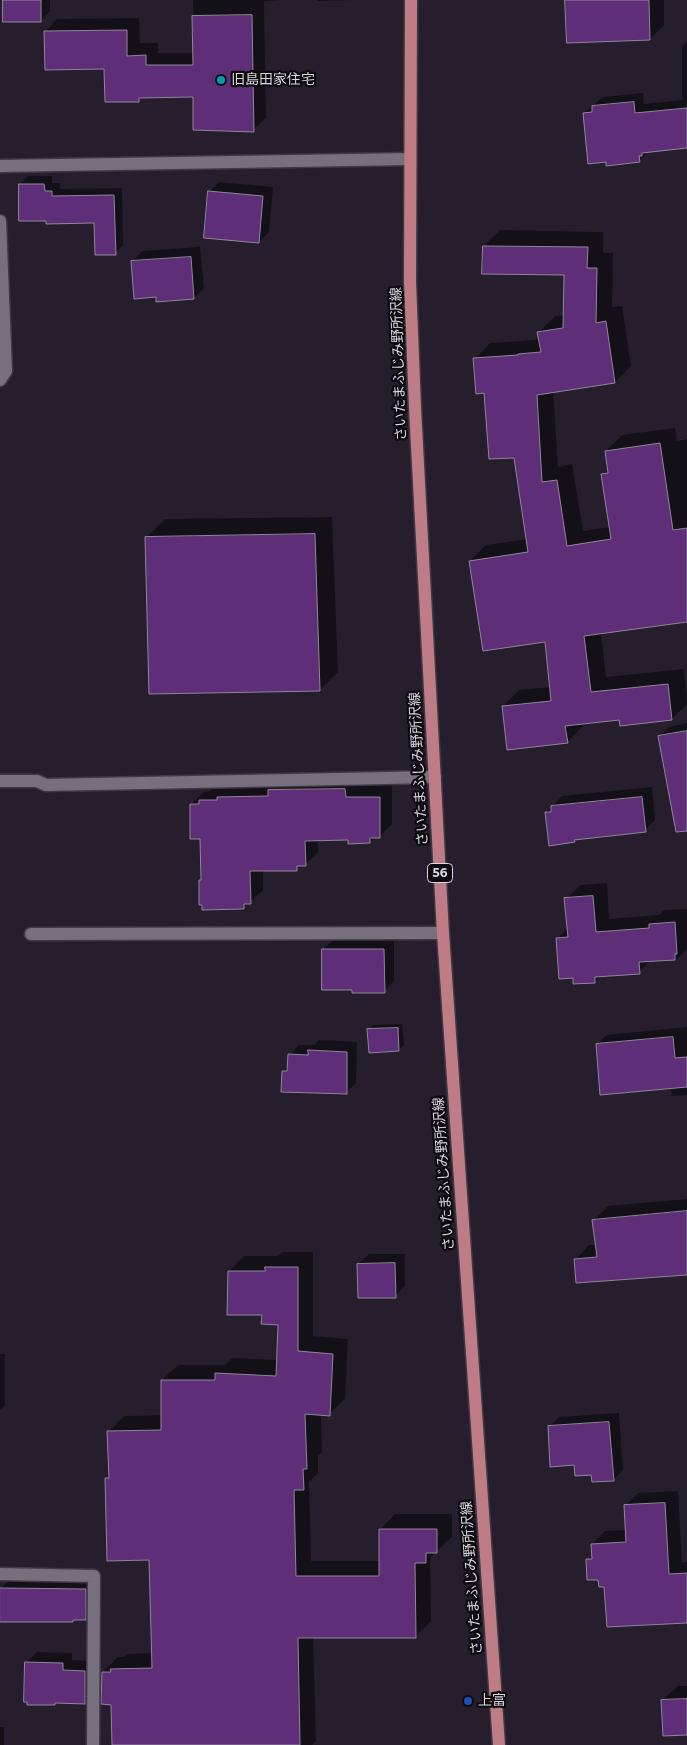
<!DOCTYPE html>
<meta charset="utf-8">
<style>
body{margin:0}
canvas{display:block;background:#261e2c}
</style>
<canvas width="687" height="1745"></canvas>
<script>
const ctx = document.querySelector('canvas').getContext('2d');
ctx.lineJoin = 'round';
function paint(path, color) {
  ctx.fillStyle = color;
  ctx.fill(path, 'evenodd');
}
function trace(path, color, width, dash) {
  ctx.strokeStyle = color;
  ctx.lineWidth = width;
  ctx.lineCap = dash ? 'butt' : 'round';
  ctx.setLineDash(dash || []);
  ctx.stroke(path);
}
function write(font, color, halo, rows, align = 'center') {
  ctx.font = font + ' Montserrat,"Noto Sans JP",sans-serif';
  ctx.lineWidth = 4.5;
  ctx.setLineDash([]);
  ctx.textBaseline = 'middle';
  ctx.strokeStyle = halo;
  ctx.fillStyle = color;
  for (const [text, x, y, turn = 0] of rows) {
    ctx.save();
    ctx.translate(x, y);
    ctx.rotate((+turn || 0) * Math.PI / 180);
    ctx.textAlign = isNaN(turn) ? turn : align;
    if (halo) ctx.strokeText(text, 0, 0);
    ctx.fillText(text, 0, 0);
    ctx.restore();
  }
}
paint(new Path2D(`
 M5 0H50V11L40 21Z
 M193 0H281L264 1 266 118 253 130 194 96 142 97 139 100 105 68 45 32 57 19 139 18 140 43H158V53H194Z
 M318 0H362L318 1Z
 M567 0H664V25L650 39Z
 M687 41V147L649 151 639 161 584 113 603 97 643 93 644 104 682 100V46Z
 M28 176H52V183H60V189L122 188 123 245 115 253 95 222 20 184Z
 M219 182 273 187 269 232 259 242 209 192Z
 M500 230 603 232V253H613L612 307 622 306 631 366 615 382 553 391 558 467 572 464 583 531 610 527 602 475 609 468 606 451 622 435 675 428 677 441 687 439V620L601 633 606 677 684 669 687 704 672 719 620 718 583 723V726L567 742 503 706 519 690 551 687 546 641 470 561 486 545 528 539 515 457 485 392 475 359 490 343 534 340 540 338 539 332 555 316 564 315 566 274 484 246Z
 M200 247 204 288 194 298 157 296 132 262 142 251Z
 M332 517 338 672 320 690 150 692 147 537 165 519Z
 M687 723V792L659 737 669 727Z
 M358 777V785H392V824L379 837H375L370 842 350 839H318V852L305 865H301L297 869 263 870V890L243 908 200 881 203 878 201 838 191 804 204 792 210 791 213 788H227L231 784Z
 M652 787 655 820 645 830 577 838 574 841 546 813 562 796Z
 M607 883 609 919 659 915 664 910 687 909V949L677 959 651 960 639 972 601 975 595 982 574 977 557 939 568 928 566 899 580 885Z
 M394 939V981L384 992 353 989 323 950 333 940Z
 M402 1024 404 1045 399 1050 369 1030 373 1025Z
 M687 1027V1095L672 1096 671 1087 597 1044 607 1035Z
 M319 1040 357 1042 356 1083 346 1093 283 1071 289 1066V1055L299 1045H314Z
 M687 1199V1256L575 1260 589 1245H596L594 1220 608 1206Z
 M282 1252H313V1336L348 1339 345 1399 329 1414H321L322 1452 318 1456V1473L309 1482 311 1561H380V1530L395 1514H452V1537L430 1557 431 1621 416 1636H313L316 1741 312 1745H113L112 1704 103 1672 118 1657H124L127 1654 153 1653 151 1559 106 1479 110 1475 109 1432 124 1416 162 1415V1380L178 1365H225L232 1358 278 1360 280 1324 263 1314 229 1271 244 1256H278Z
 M369 1254H405V1286L395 1296 358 1264Z
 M0 1354H5V1405L0 1410Z
 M619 1413 623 1470 613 1480 593 1474 549 1427 559 1417Z
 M678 1491 682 1562H687V1622L606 1586 588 1560 593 1554 592 1544 605 1531 626 1530 625 1506 638 1493Z
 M9 1580 94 1581V1610L85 1619H74L72 1621H0V1589Z
 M37 1652 72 1653V1660L95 1661V1693L85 1703 57 1702 54 1704 25 1703 27 1662Z
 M678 1686H687V1733L662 1700Z
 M0 1727H4V1745H0Z`), '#0007');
const building = new Path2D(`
 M3 0H41V22H3Z
 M565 0H649L650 40 567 43Z
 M252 15 254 132 193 130V97L139 98V102H105L104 69 45 70 44 31 127 30V56L146 55V65H193L192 16Z
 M634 102 635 113 687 108V148L642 153V156H639L640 162 606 166V162L588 164 583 113 592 112V106Z
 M19 184H44L45 191H52V196L114 195 116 255H95L94 223 46 224V221H19Z
 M208 191 263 196 259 243 204 238Z
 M483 246 588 247 587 268H597L596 323 606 321 615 383 537 395 542 482 557 480 567 546 611 539 601 474 608 473 605 451 660 443 673 530 687 528V622L584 636 591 692 668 684 672 720 620 726 619 720 565 726 568 743 507 750 502 706 551 701 545 642 483 651 469 561 528 552 514 458 489 459 484 393 476 394 473 358 518 355V354L541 352 537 332 563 328 564 275 482 274Z
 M191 257 194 299 156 302V297L134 299 131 261Z
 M315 534 320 691 149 694 145 537Z
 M687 731V831L676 832 658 736Z
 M345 789 346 797H380V838H370V843L348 844V840L305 841 306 866H297V871H250L251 904H244V909L202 910V905H199V880H201L200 839H190V804H199V800H217V797L268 796V790Z
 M642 797 646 832 574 840 575 842 549 846 545 812H551V806Z
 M593 896 596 932 649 928V924L675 922 677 954H675V960L639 962 640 974 595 977V983L573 984V978L559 979 556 938 568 937 564 898Z
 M322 949H384L385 993H352V990H322Z
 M398 1028 399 1051 369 1053 367 1029Z
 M673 1037 675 1058 687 1057V1087L600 1095 596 1044Z
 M308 1050 347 1052V1094L281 1092 282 1071H287L288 1054 308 1055Z
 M687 1211V1275L576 1283 574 1259 597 1257 592 1220Z
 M395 1263 396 1298H358L357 1264Z
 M265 1267H298V1351L333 1354 330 1416 305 1414 307 1469H303L304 1490H294L296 1576H379V1529H437V1553H426V1563H415L416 1638H298L300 1745H112L111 1705 101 1704 102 1672H111L110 1669 152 1668 149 1560 107 1561 105 1478H109L107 1431 161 1430V1380H215V1373L276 1376 278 1325 261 1324 262 1315H227L228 1271H265Z
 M609 1422 614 1481 592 1482 591 1475 575 1476 574 1465 550 1467 548 1426Z
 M665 1503 669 1574 687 1573V1623L607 1627 604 1587H599L598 1580H587L586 1559H592L591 1544 626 1542 624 1505Z
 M0 1588 86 1589V1620H73V1622H0Z
 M25 1662 63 1663V1670L85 1671V1704L55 1703V1705H27V1702H24Z
 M687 1699V1735L663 1736 661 1700Z`);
paint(building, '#5e2e79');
trace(building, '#908697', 1);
const minor = new Path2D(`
 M0 166 409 159
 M0 221 6 371 0 380
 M0 781H37L46 785 435 777
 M31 934 443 933
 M0 1574 94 1576 93 1745`);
const major = new Path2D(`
 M411 0 410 282 415 408 443 933 499 1745`);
trace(minor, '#403944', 15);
trace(major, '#403944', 15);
trace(minor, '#776e7e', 12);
trace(major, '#be7c86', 12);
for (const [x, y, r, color] of [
 [221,80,5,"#0f9aa8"],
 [468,1701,5,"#1a4fb4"]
]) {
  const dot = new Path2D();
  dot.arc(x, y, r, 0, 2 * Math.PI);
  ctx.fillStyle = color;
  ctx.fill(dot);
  trace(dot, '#0d0a10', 2);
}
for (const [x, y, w] of [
 [440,873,25]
]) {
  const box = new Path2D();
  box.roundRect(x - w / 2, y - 9.5, w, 19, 4);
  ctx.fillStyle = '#0d0a10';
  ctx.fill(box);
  trace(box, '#dad5de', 1);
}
write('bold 12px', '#dad5de', null, [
 ["56",440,873]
]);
write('14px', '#dad5de', '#0d0a10', [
 ["旧島田家住宅",231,80],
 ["上富",478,1701]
], 'left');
write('14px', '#dad5de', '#0d0a10', [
 ["さいたまふじみ野所沢線",399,364,-92],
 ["さいたまふじみ野所沢線",419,769,-93],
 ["さいたまふじみ野所沢線",444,1174,-94],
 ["さいたまふじみ野所沢線",472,1578,-94]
]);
</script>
